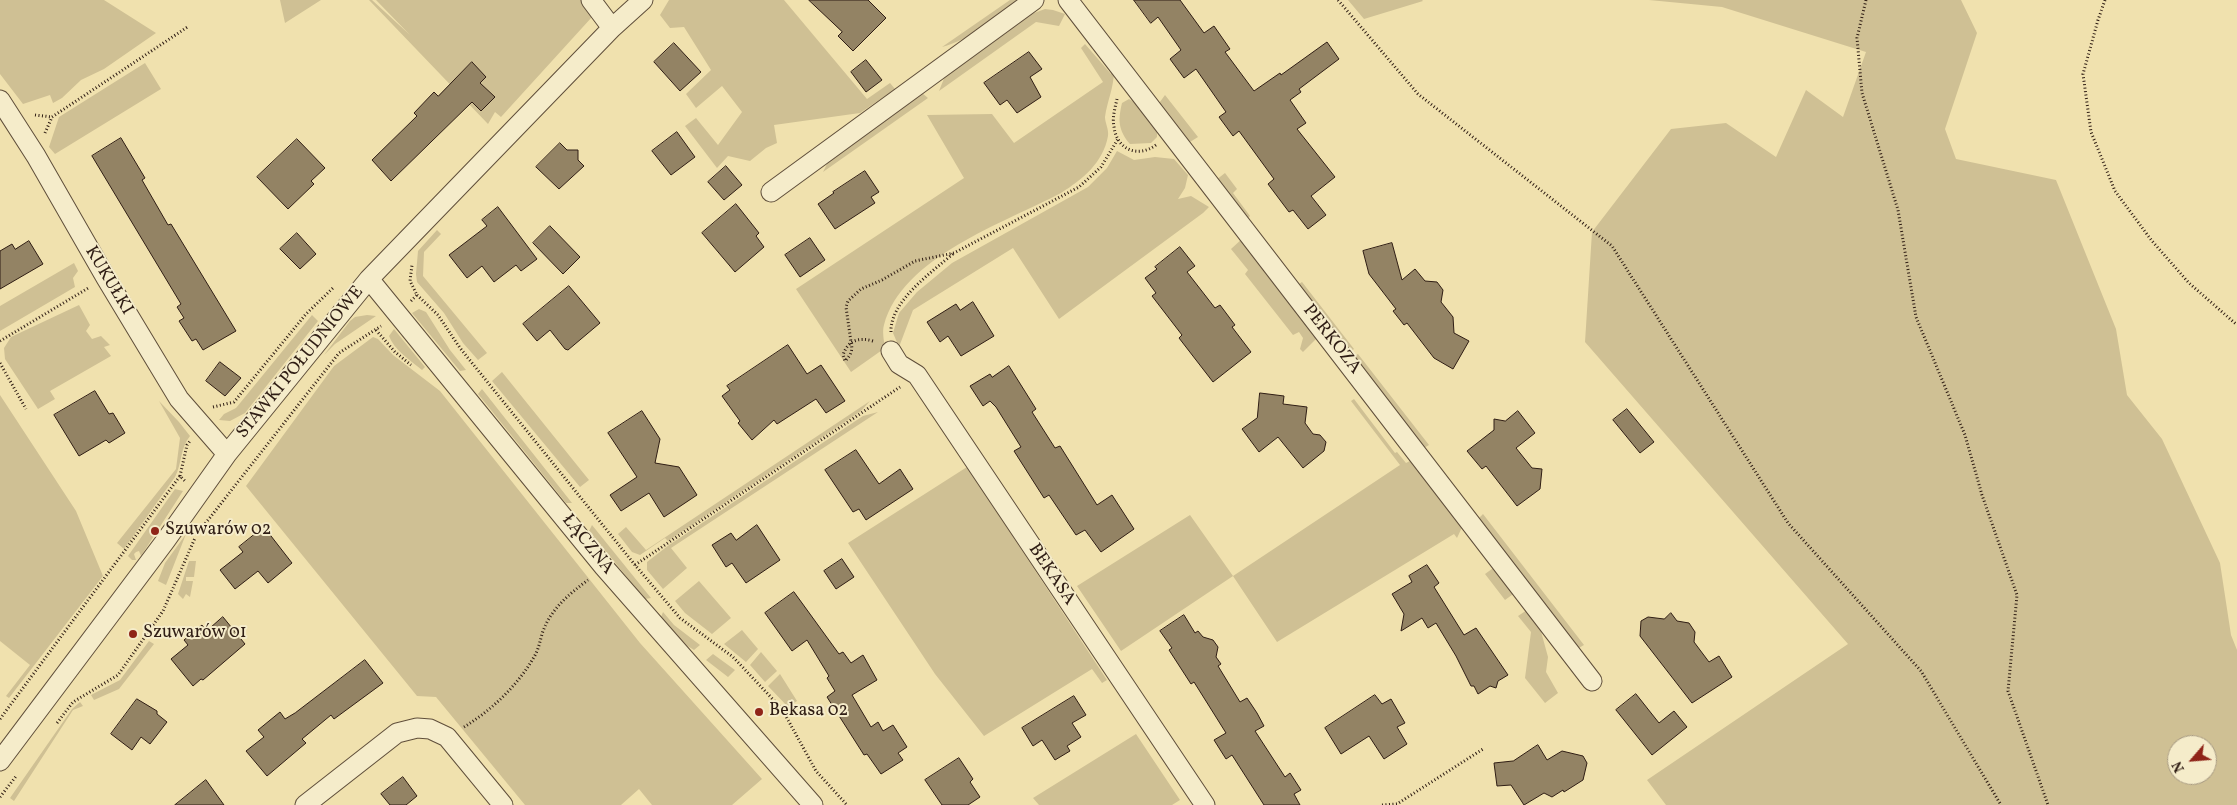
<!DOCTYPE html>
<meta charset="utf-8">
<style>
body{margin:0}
#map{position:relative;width:2237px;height:805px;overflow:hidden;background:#f0e1ae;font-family:Vollkorn,serif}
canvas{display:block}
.north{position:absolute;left:2167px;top:735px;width:50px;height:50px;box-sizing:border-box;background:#f5ecca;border:1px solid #a69981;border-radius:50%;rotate:243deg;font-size:14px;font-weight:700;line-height:20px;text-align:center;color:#2f1d14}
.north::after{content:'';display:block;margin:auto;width:18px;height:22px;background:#8f2418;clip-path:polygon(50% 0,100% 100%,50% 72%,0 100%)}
</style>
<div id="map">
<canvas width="2237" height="805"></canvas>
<div class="north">N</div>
</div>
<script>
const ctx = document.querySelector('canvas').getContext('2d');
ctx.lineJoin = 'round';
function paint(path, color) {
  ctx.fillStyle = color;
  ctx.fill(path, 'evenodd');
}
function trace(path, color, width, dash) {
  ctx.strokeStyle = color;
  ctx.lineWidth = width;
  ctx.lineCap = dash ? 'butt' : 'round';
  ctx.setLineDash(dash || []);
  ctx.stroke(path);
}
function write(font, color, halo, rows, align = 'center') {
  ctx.font = font + ' Vollkorn,serif';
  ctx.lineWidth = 4;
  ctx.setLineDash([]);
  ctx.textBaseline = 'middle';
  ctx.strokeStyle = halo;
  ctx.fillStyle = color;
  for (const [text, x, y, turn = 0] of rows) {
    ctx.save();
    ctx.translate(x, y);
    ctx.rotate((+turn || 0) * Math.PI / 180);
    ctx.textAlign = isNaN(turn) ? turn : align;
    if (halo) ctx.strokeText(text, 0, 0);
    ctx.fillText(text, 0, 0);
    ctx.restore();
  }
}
paint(new Path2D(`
 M0 0H104L156 33 104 69 81 80 62 98 53 103 50 95 23 104 0 74Z
 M280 0H321L285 23Z
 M369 0H372L410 35 376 0H582L592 17 501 117 495 112 488 124Z
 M669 0H784L867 99 890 83 895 89 860 113 774 125 777 143 766 148 750 161 728 156 717 168 685 126 696 118 718 145 742 112 722 86 696 108 686 94 711 70 684 27 670 28 660 15Z
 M1010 0H1017C1003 19 965 41 942 47Z
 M1348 0H1422L1423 1 1364 19Z
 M1649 0H1961L1977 33 1945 129 1956 159 2056 180 2116 329 2127 395 2162 439 2220 563 2231 635 2237 650V805H1666L1647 780 1848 644 1585 342 1592 232 1671 129 1726 123 1776 157 1806 90 1843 117 1866 52 1722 7ZM2177 745H2207V775H2177Z
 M1045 9 1053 10 1065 14 1059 26 1036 22 939 91 945 76 1026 16Z
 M1085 44 1111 74 1114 71C1114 87 1107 102 1105 117 1105 123 1109 129 1108 136 1103 163 1083 179 1061 193 1004 223 902 257 884 325 882 331 884 341 885 348L851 372 796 289 964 178 927 115 992 114 1014 143 1103 82 1081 48Z
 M145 63 161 89 55 154 49 147 59 117Z
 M922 93 928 98 823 172 830 158Z
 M1165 95 1198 137 1190 142 1157 106Z
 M1129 99 1136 103 1157 127V137L1151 143 1130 144C1118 130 1118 120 1122 103Z
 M1117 151 1134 160 1155 157 1174 159 1188 175 1185 188 1178 199 1191 196 1209 207 1203 213 1059 319 1013 248 913 310 899 347 893 333 899 313 917 292 952 263 1088 187 1107 168Z
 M1225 173 1237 189 1233 193 1250 216 1245 221 1216 180Z
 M437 230 441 234 424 252 423 276 487 353 478 360 463 343 444 313 417 282 416 274 418 251Z
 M1243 238 1319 336 1303 352 1300 349 1303 338 1299 332 1293 335 1245 274 1248 270 1231 249Z
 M74 263 78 271 73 278 75 287 0 331V306Z
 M1302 282 1354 349 1348 354 1296 286Z
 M79 305 90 325 86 331 92 339 101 336 110 345 104 347 111 356 50 391 55 399 38 409 5 359 4 348 11 337Z
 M419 309 426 312 450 350 466 370 460 371 412 313Z
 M312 315 318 321 245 413 230 421 219 420 224 414 236 408Z
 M367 315 376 316 335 344 324 355 350 321 355 317Z
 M394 329 425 367 422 370C410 360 394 350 389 336Z
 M373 337 378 339 393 355 440 391 640 643 762 779 732 805H652L639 789 621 805H525L436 697 417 696 246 486 334 366Z
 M1358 354 1429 445 1422 449 1351 358Z
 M502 372 589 480 580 487 492 381Z
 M482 389 572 503H566L478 394Z
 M0 395 76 511 103 576 9 698 6 696 30 665 0 641Z
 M1354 399 1395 453 1397 452 1406 463 1410 461 1440 500 1445 498 1464 523 1457 538 1454 534 1277 642 1233 576 1121 651 1077 586 1190 515 1233 576 1400 465 1351 401Z
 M159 401 179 422 190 436C180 448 182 464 175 477L124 549 117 543 176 469 180 438Z
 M870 401 861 411 668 541 665 538 640 555 632 552 618 534 626 527 646 550Z
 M878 412 671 548 687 568 663 589 647 570V562L669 545 863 416Z
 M967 467 1107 680 1102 683 1092 669 984 736 935 674 848 543Z
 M175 489 183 491 141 556 139 551 136 552 134 554 136 560H132L128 556Z
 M1483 514 1584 645 1577 649 1477 520Z
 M592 525 651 598 645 599 589 531Z
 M186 534 166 585 158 581 165 563Z
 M189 561H196L194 577H186V581H193L190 597 186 594 183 599 178 594Z
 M1496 566 1516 592 1505 600 1485 574Z
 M699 581 731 618 712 634 685 613 675 601Z
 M1527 610 1539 624 1548 657 1546 672 1558 693 1545 703 1525 678 1531 632 1518 616Z
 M663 612 674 625 700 645 694 650 686 645 661 617Z
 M742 630 758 649 746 662 724 644Z
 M149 641 154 644 119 689 94 700 91 695 120 680Z
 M761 652 777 671 765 682 750 665Z
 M713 654 735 670 728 677 706 660Z
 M780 674 797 701 788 707 768 686Z
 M80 702 83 706 73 710 14 801 10 798 72 709Z
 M1136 734 1180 800 1172 805H1039L1033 798Z`), '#cfc094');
const building = new Path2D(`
 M809 0H868L886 18 853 51 838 36 842 32Z
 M1134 0H1180L1204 33 1214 26 1230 49 1225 52 1254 91 1280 73 1281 75 1327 42 1339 59 1299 89 1301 92 1290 100 1306 123 1297 129 1335 177 1311 196 1326 215 1308 229 1293 210 1289 212 1268 184 1274 179 1239 131 1233 136 1219 117 1226 112 1196 69 1184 78 1170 59 1181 50 1158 17 1151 23Z
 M674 43 701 72 680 91 654 62Z
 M1029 52 1042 69 1030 77 1041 97 1017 113 1007 100 1000 105 984 83Z
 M866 60 882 80 866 92 851 72Z
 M472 62 486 77 480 83 495 97 481 111 472 102 391 181 372 160 417 116 414 113 434 92 438 96Z
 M677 132 695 157 671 175 652 151Z
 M121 138 145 178 142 180 168 225 171 224 236 331 203 350 196 339 192 341 179 321 184 318 177 307 181 304 92 156Z
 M297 139 325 168 311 181 314 184 288 209 257 177Z
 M560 143 567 150H578V160L584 166 559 189 536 167Z
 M726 166 742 185 724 200 708 182Z
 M865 171 879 192 871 197 875 203 835 229 818 204 834 193 833 192Z
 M736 204 759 233 756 236 764 247 735 272 702 233Z
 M498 207 537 259 521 271 516 265 494 282 482 266 467 278 449 255 487 226 482 220Z
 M550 226 580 257 563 274 533 243Z
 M297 233 316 254 300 269 280 249Z
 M810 238 825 260 800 277 785 255Z
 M29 241 43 264 0 289V251L12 244 15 249Z
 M1392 243 1402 280 1415 269 1425 281 1437 282 1443 290 1441 302 1453 317 1454 333 1469 341 1453 369 1434 358 1407 323 1404 325 1393 311 1396 309 1369 274 1363 251Z
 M1180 247 1195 266 1187 272 1215 308 1220 305 1235 325 1232 327 1251 352 1213 382 1179 338 1182 335 1152 296 1156 293 1145 278 1157 269 1155 267Z
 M569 286 600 323 568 350 565 349 550 330 537 341 523 324Z
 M973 302 994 336 961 356 948 336 940 342 927 322 956 304 960 310Z
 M788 345 807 374 821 365 845 401 826 413 816 399 777 424 774 420 752 440 738 423 740 421 722 396 730 390 727 386Z
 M220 362 241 378 225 396 206 381Z
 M1009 366 1036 409 1032 412 1055 448 1060 446 1097 505 1112 495 1134 529 1101 552 1085 530 1076 535 1049 495 1044 498 1014 451 1021 447 996 407 990 401 983 406 970 386 990 374 992 377Z
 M95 391 109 414 113 413 125 433 109 443 106 440 79 456 54 415Z
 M1260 393 1284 396 1283 404 1307 407 1305 423 1313 434 1320 435 1326 442 1324 451 1303 468 1278 437 1259 452 1242 429 1257 418Z
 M1627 409 1654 442 1640 453 1613 420Z
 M642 411 660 439 655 463 679 467 697 495 664 517 649 493 621 511 610 495 637 477 608 433Z
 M1518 411 1535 433 1516 448 1532 468 1542 469 1540 489 1517 506 1486 466 1482 469 1467 451 1494 430V419L1505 421Z
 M856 450 879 484 900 469 913 489 866 520 859 509 853 512 825 470Z
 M757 525 780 560 746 583 732 563 726 567 712 545 731 533 736 540Z
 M264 527 292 563 268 583 258 571 235 589 220 570 243 552 239 547Z
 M842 559 854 577 836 589 824 571Z
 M1427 565 1439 583 1434 587 1464 635 1476 628 1508 675 1498 681 1496 688 1490 686 1478 694 1474 686H1471L1456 656 1436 623 1428 628 1422 618 1401 631 1404 614 1392 594 1412 582 1409 576Z
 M794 592 839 654 843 652 851 663 863 655 877 680 852 695 871 727 878 722 883 731 893 725 907 747 898 753 903 760 881 774 867 754 864 755 827 697 835 691 827 678 829 676 807 640 792 651 765 613Z
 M1671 613 1677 621 1689 623 1695 632 1694 642 1709 662 1719 656 1732 677 1692 703 1640 636 1641 621 1648 617 1664 619Z
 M1184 615 1195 633 1198 631 1203 637 1213 640 1218 647 1216 657 1221 664 1218 666 1240 702 1247 698 1257 713 1264 726 1255 731 1285 777 1290 773 1301 790 1294 794 1300 805H1264L1232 755 1226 759 1214 740 1226 733 1194 682 1191 684 1169 650 1172 648 1160 631Z
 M223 617 245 644 203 680 201 679 193 686 171 659 188 645 184 640 202 625 206 631Z
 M365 660 383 683 334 719 331 715 302 739 306 743 267 776 246 751 264 737 258 730 280 712 285 719 295 713Z
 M1636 694 1659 723 1674 711 1687 727 1652 755 1616 710Z
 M1375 695 1382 704 1391 699 1405 723 1397 727 1407 744 1384 759 1369 736 1341 754 1325 728Z
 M1074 696 1086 715 1072 723 1081 737 1067 746 1070 751 1055 760 1042 740 1033 746 1022 728Z
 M137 699 157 711V714L167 722 150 744 141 737 132 750 111 734Z
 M1538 745 1547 760 1562 751 1583 756 1587 763 1583 780 1564 792 1563 790 1552 797 1544 793 1524 805 1511 785 1497 786 1494 763 1513 761Z
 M959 758 973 779 970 782 980 797 968 805H942L925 780Z
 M403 777 417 796 406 805H390L381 794Z
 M206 780 224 805H175Z`);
paint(building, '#938364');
trace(building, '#2f1d14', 1);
const street = new Path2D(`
 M591 0 612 28
 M1068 0 1592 681
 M0 100 36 156 106 278 179 399 227 454
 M771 192 1034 0
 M369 279 604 567 813 805
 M891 351 899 364 917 375 1205 805
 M0 761 166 540 227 454 369 279 612 28 643 0
 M305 805 397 733 417 728 430 729 447 737 503 805`);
trace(street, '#5f4e3a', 21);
trace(new Path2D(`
 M1338 0 1418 94 1612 246 1788 523 1921 671 2001 805
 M1866 0 1857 38 1862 93 1898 210 1916 317 1965 435 1982 495 2017 595 2008 691 2048 805
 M2105 0 2098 20 2083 74 2091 132 2115 191 2152 241 2189 283 2237 325
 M1117 99C1115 108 1112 118 1114 127 1117 150 1138 158 1156 145
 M35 115 52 117
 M45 133 52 117 189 26
 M417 295 438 315 460 348 635 565 680 618 733 657 782 709 816 771 847 805
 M411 301 417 295 410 281 412 265
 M376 330 395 352 411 365
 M891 332C890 301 932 272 954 253
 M0 341 90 287
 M873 341C859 337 848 340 843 355L845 361C851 355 853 350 851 342L846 307 848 301 861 289 882 280 915 261 954 253 1079 187 1101 167 1118 139
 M0 363 26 409
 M213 407 234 402 306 314 334 287
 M180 476 187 445 190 441
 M201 529 339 353 381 326
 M635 565 900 387
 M0 719 180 476 185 481
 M57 723 73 702 118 675 163 611 195 538
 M464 727C492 710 518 685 534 657 539 649 540 640 543 631 552 608 568 595 588 580
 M0 797 17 775
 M1382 805 1397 804 1483 749`), '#2f1d14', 3, [1, 2.5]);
trace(street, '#f5ecca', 19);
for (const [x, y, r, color] of [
 [155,531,5,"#8f2418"],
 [133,634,5,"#8f2418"],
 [759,712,5,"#8f2418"]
]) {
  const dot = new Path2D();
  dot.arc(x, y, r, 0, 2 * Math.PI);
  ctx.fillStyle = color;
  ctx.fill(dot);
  trace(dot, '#f5ecca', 2);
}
write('18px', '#2f1d14', '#f5ecca', [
 ["KUKUŁKI",108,281,59],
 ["PERKOZA",1331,340,52],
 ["STAWKI POŁUDNIOWE",301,363,-51],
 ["ŁĄCZNA",587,545,51],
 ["BEKASA",1051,575,56]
]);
write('18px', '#2f1d14', '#f5ecca', [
 ["Szuwarów 02",165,531],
 ["Szuwarów 01",143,634],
 ["Bekasa 02",769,712]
], 'left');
</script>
